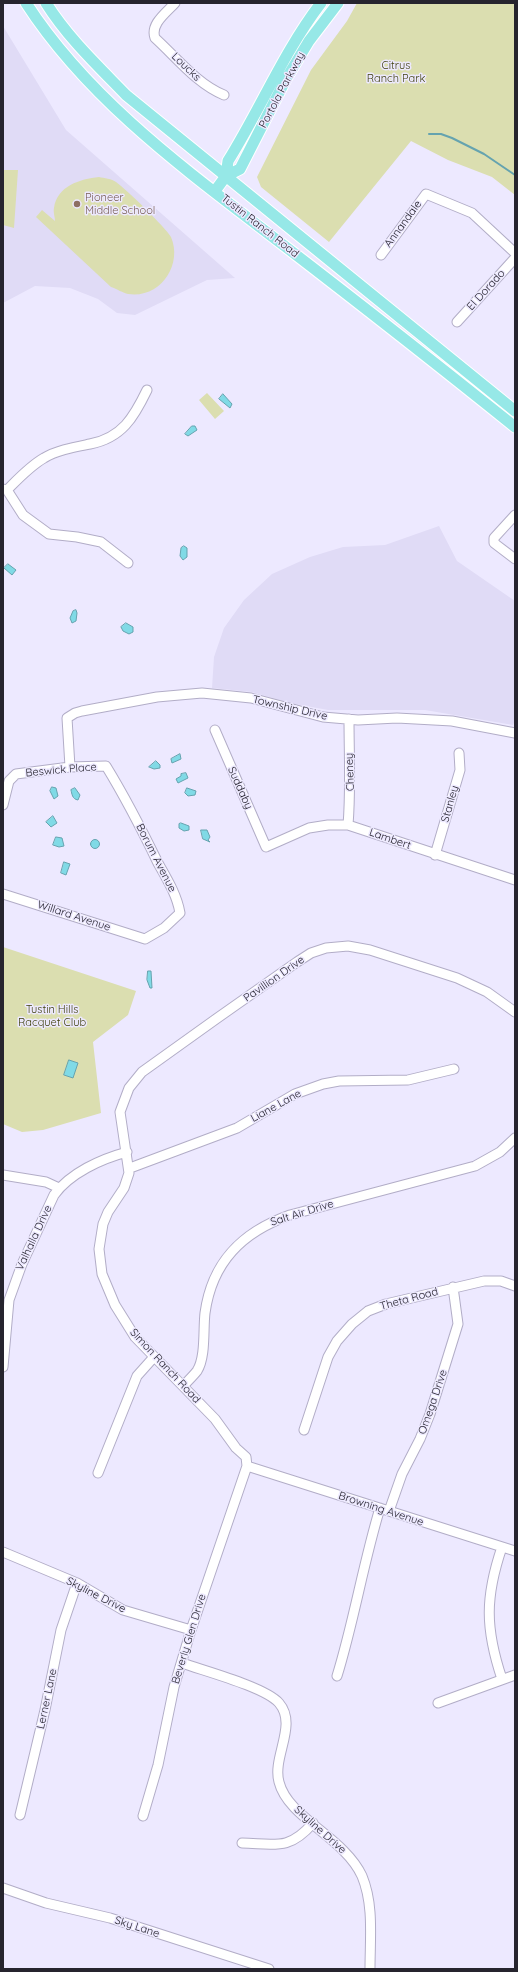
<!DOCTYPE html>
<style>
body{margin:0}
#map{position:relative;width:518px;height:1972px;overflow:hidden;background:#ede9ff;font-family:Quicksand,sans-serif}
canvas{display:block}
.frame{position:absolute;inset:0;border:4px solid #26242e;pointer-events:none}
</style>
<div id="map">
<canvas width="518" height="1972"></canvas>
<div class="frame"></div>
</div>
<script>
const ctx = document.querySelector('canvas').getContext('2d');
ctx.lineJoin = 'round';
function paint(path, color) {
  ctx.fillStyle = color;
  ctx.fill(path, 'evenodd');
}
function trace(path, color, width, dash) {
  ctx.strokeStyle = color;
  ctx.lineWidth = width;
  ctx.lineCap = dash ? 'butt' : 'round';
  ctx.setLineDash(dash || []);
  ctx.stroke(path);
}
function write(font, color, halo, rows, align = 'center') {
  ctx.font = font + ' Quicksand,sans-serif';
  ctx.lineWidth = 3;
  ctx.setLineDash([]);
  ctx.textBaseline = 'middle';
  ctx.strokeStyle = halo;
  ctx.fillStyle = color;
  for (const [text, x, y, turn = 0] of rows) {
    ctx.save();
    ctx.translate(x, y);
    ctx.rotate((+turn || 0) * Math.PI / 180);
    ctx.textAlign = isNaN(turn) ? turn : align;
    if (halo) ctx.strokeText(text, 0, 0);
    ctx.fillText(text, 0, 0);
    ctx.restore();
  }
}
paint(new Path2D(`
 M3 26 66 130 235 278 207 280 135 315 117 313 98 299 70 288 35 286 3 303Z
 M439 526 457 561 515 601V720L513 725 425 710H328L290 703 252 692 212 688 214 657 224 628 244 600 272 574 310 557 343 547 385 545Z`), '#e0dbf6');
paint(new Path2D(`
 M357 3H515V195L492 177 448 160 411 141 329 242 261 187 257 177 311 70 347 21Z
 M3 170H18L14 228 3 225Z
 M99 177C104 178 112 179 116 182 126 189 166 228 171 237 183 265 160 299 128 294 123 293 117 289 111 287L36 217 42 210 55 221C55 217 53 212 54 208 57 186 80 179 99 177Z
 M207 393 224 411 215 419 199 400Z
 M3 947 136 991 128 1015 93 1042 101 1113 43 1130 22 1132 3 1124Z`), '#dbdeb0');
const water = new Path2D(`
 M223 394 232 404 230 408 219 399Z
 M192 426H195L197 430 188 436 185 434Z
 M184 546 187 548V557L183 560 180 556 181 548Z
 M8 564 16 570 12 575 4 568Z
 M76 610 77 613 76 621 72 623 70 618 73 611Z
 M126 623 133 627V632L129 634 123 631 121 627Z
 M180 754 181 759 172 763 171 759Z
 M156 761 160 765V768L154 769 149 767Z
 M186 773 188 778 178 783 176 779 181 776V774Z
 M52 787 56 788 58 796 54 799 50 791Z
 M75 788 80 795 78 800C72 799 72 794 71 790Z
 M187 788 196 791 195 795 188 796 185 793Z
 M53 816 57 823 51 827 46 822Z
 M181 823 189 826V830L184 831 179 828V824Z
 M201 830H207L210 837 208 840 210 842 203 839Z
 M56 837 62 838 64 846 59 847 53 845Z
 M90.5 844a4.5 4.5 0 1 1 9 0a4.5 4.5 0 1 1-9 0Z
 M64 862 70 864 66 875 61 873Z
 M148 971H151L152 988H150L147 980Z
 M69 1060 78 1063 73 1078 64 1075Z`);
paint(water, '#80dae6');
trace(water, '#65a3af', 1);
trace(new Path2D(`
 M429 134H441L452 138 484 154 515 175`), '#65a3af', 2);
const minor = new Path2D(`
 M175 3C166 13 150 24 155 38 177 58 197 84 224 95
 M381 255 426 194 472 213 515 253
 M457 322 515 258
 M3 489 7 490 23 515 49 534 77 537 101 542 128 563
 M7 490C18 479 30 466 44 458 57 450 75 447 90 444 122 438 134 417 147 390
 M515 515 494 538V543L515 559
 M215 730 266 847 309 828 328 825H348L515 880
 M70 767 67 718 75 713 82 711 157 697 202 693 251 698 323 717 358 720 397 718 452 721 515 733
 M3 805 9 781 16 774 70 767 106 766C125 797 142 830 158 863 167 879 177 895 180 913L164 928 145 939 3 894
 M348 825C351 790 349 754 349 719
 M435 855 460 770 459 753
 M130 1168 237 1128 295 1094 323 1084 339 1081 408 1080 454 1069
 M3 1175 46 1182 59 1188
 M3 1367 9 1300 22 1264 54 1195C70 1173 101 1159 127 1152
 M183 1386C188 1381 193 1376 197 1371 206 1357 203 1329 205 1313 212 1262 242 1232 290 1215L475 1166 500 1152 515 1138
 M304 1430 328 1357 337 1341 352 1324 368 1311 386 1304 484 1281H501L515 1286
 M247 1466 246 1457 236 1448 215 1419 135 1337 115 1305 102 1274 99 1249 103 1224 108 1212 124 1188 129 1173 120 1112 129 1088 142 1072 216 1019 297 962 311 953 326 948 348 946 370 950 457 978 487 992 515 1012
 M247 1466 515 1551
 M98 1473 137 1376 154 1357
 M389 1511 402 1474 420 1439 430 1414 458 1324 453 1287
 M502 1547C485 1597 485 1628 502 1679
 M3 1552 77 1583 123 1610 191 1630
 M182 1663C204 1671 265 1687 279 1703 298 1725 272 1757 279 1782 288 1818 344 1837 362 1876 374 1905 370 1938 370 1969
 M337 1676C354 1621 363 1564 380 1508
 M438 1703 515 1675
 M20 1815 45 1710 61 1630 77 1583
 M143 1816 158 1765 174 1687 191 1630 247 1466
 M242 1843C275 1844 289 1851 313 1823
 M3 1888 46 1903 110 1918 269 1969`);
const major = new Path2D(`
 M26 3C90 102 190 173 282 244 360 304 438 365 515 427
 M46 3C68 38 98 66 126 95L515 411
 M226 176 228 161C261 108 283 53 321 3
 M215 191 226 176 240 169 286 79 309 41 338 3`);
trace(minor, '#b2adc7', 11);
trace(major, '#fff', 13);
trace(minor, '#fff', 9);
trace(major, '#96e8e7', 11);
for (const [x, y, r, color] of [
 [77,204,4,"#8d6e63"]
]) {
  const dot = new Path2D();
  dot.arc(x, y, r, 0, 2 * Math.PI);
  ctx.fillStyle = color;
  ctx.fill(dot);
  trace(dot, '#ede9ff', 1.5);
}
write('11px', '#40420e', '#ede9ff', [
 ["Citrus",396,66],
 ["Ranch Park",396,79],
 ["Tustin Hills",52,1010],
 ["Racquet Club",52,1023]
]);
write('11px', '#26242e', '#ede9ff', [
 ["Loucks",186,67,44],
 ["Portola Parkway",282,90,-62],
 ["Annandale",403,224,-54],
 ["Tustin Ranch Road",260,226,38],
 ["El Dorado",486,290,-48],
 ["Township Drive",290,708,13],
 ["Beswick Place",61,770,-5],
 ["Cheney",350,772,-92],
 ["Suddaby",240,788,66],
 ["Stanley",450,804,-74],
 ["Lambert",390,839,19],
 ["Borum Avenue",156,858,63],
 ["Willard Avenue",74,916,18],
 ["Pavillion Drive",274,979,-35],
 ["Liane Lane",276,1106,-29],
 ["Salt Air Drive",302,1213,-17],
 ["Valhalla Drive",34,1238,-65],
 ["Theta Road",409,1299,-15],
 ["Simon Ranch Road",165,1366,47],
 ["Omega Drive",433,1402,-71],
 ["Browning Avenue",381,1509,18],
 ["Skyline Drive",96,1595,27],
 ["Beverly Glen Drive",189,1639,-73],
 ["Lerner Lane",47,1699,-78],
 ["Skyline Drive",320,1830,42],
 ["Sky Lane",137,1927,18]
]);
write('11px', '#785e54', '#ede9ff', [
 ["Pioneer",85,198],
 ["Middle School",85,211]
], 'left');
</script>
